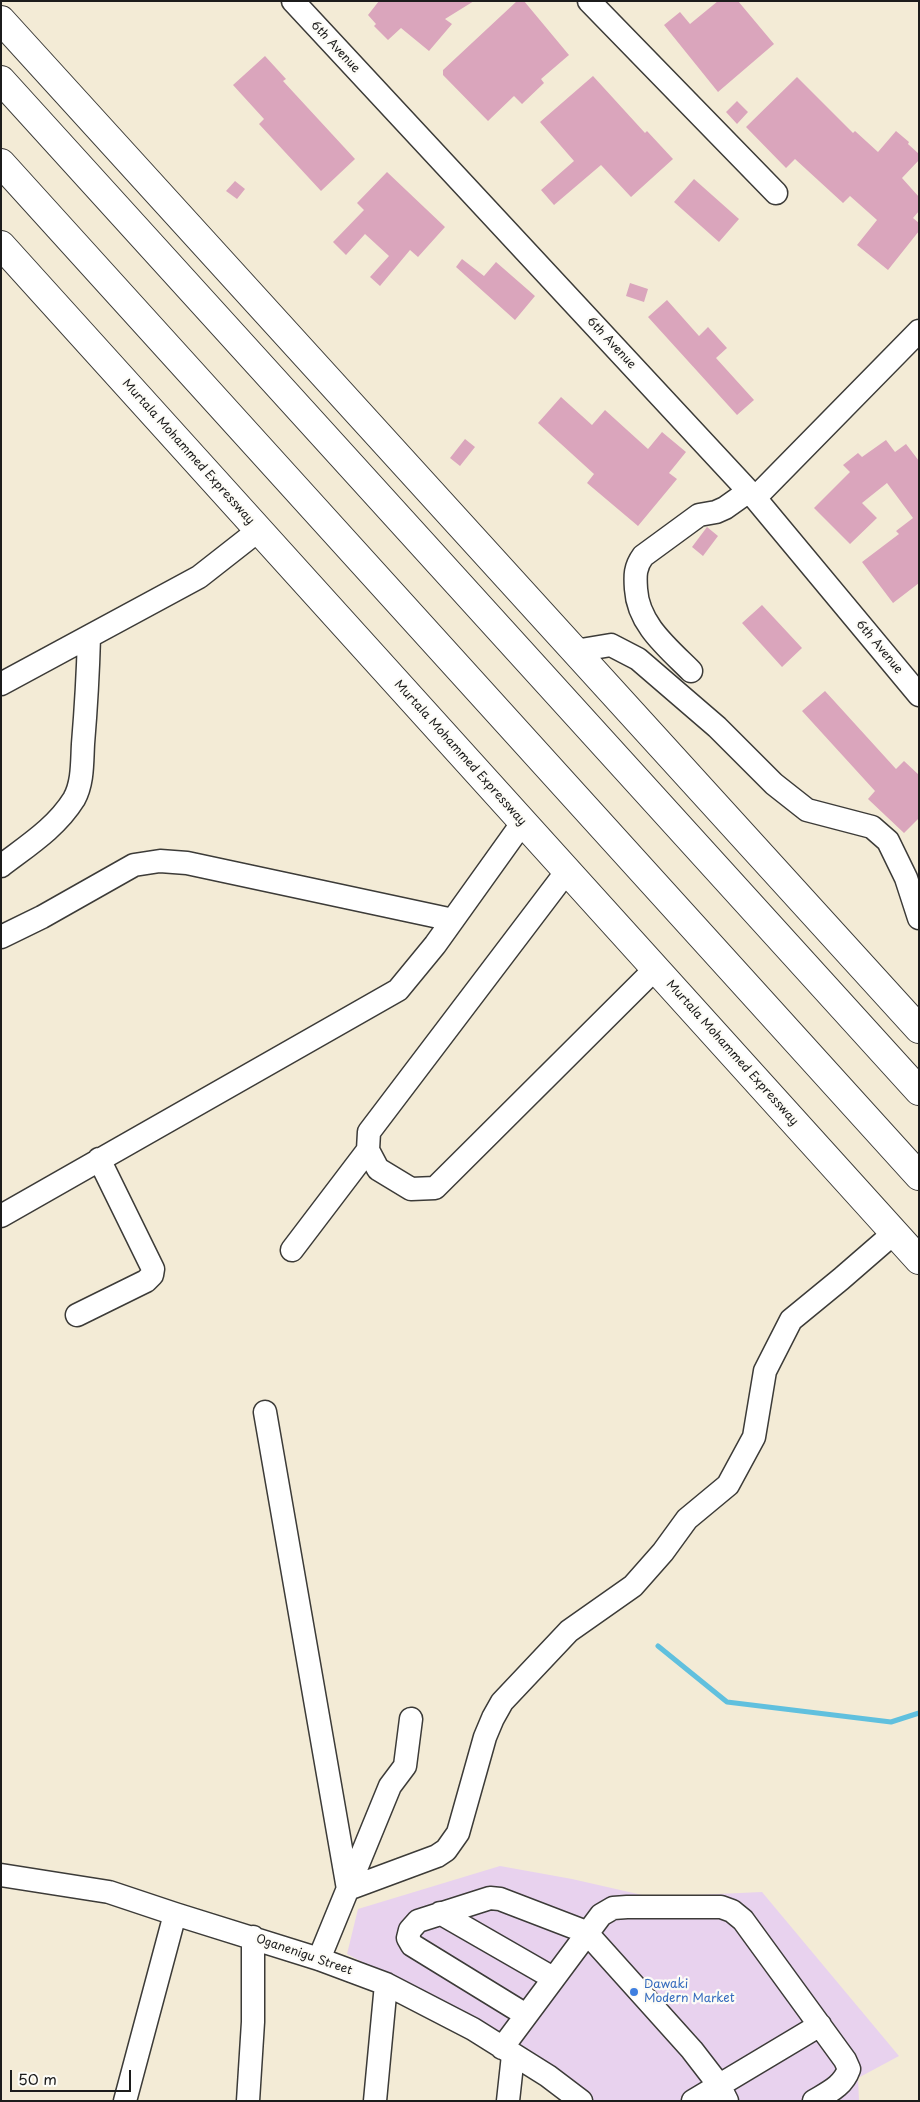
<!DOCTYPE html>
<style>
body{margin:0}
#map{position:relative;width:920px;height:2102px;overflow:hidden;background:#f3ebd6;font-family:"Playpen Sans",sans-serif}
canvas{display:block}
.frame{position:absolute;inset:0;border:2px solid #1c1c1c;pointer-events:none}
.scale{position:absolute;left:10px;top:2070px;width:121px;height:22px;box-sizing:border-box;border:2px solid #1c1c1c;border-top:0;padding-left:6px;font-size:15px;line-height:18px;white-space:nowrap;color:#1c1c1c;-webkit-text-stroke:4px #fdfcf7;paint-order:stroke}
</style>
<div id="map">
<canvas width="920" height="2102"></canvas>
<div class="frame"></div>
<div class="scale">50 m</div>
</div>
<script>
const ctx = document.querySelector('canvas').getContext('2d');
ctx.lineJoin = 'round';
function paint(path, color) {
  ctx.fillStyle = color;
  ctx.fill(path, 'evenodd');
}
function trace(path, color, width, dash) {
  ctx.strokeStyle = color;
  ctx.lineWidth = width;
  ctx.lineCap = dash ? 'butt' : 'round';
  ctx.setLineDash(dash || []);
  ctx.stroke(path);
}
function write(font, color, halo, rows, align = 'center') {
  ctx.font = font + ' "Playpen Sans",sans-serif';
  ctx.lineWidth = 4.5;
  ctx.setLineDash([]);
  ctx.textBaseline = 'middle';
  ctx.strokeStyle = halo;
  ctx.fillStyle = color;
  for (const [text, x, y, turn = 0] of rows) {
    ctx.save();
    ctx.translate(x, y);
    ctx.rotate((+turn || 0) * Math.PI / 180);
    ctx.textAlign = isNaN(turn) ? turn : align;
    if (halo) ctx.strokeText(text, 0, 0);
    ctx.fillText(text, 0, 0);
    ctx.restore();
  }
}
paint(new Path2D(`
 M500 1866 572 1879 651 1897 762 1892 899 2056 858 2078 859 2101H589L495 2031 347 1954 358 1909Z`), '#e8d2ee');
trace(new Path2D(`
 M658 1646 727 1702 891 1722 919 1713`), '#60c0de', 5);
paint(new Path2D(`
 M379 1H474L445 19 452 24 429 51 401 28 388 40 374 26 376 24 368 15Z
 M517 1H524L569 55 541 79 544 83 522 104 514 96 488 121 443 75V70Z
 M718 1H738L774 44 718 92 664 25 680 12 690 24Z
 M265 56 286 79 283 81 355 159 321 191 259 124 264 119 233 85Z
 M593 76 645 133 647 131 673 159 631 197 601 165 554 205 541 190 574 161 540 122Z
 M797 77 853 133 855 131 878 152 896 131 909 142 908 144 919 154V160L902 178 919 197V211L913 218 919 223V231L888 270 857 245 877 220 850 196 843 203 795 159 786 168 746 127Z
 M737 101 748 112 737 124 726 112Z
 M387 172 445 227 418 257 410 250 380 286 370 277 389 256 365 234 346 255 333 242 364 210 357 203Z
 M694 179 739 219 719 242 674 202Z
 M235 181 245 189 237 199 226 191Z
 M462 259 484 276 496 262 535 296 515 320 456 267Z
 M630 283 648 289 644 302 626 296Z
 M667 300 699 336 708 327 727 348 716 358 754 400 737 415 648 317Z
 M561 397 592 425 605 410 648 449 662 432 686 452 669 473 677 479 638 526 587 483 594 474 538 423Z
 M465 439 475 447 460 466 450 458Z
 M886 440 895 452 906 444 919 461V583L893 603 862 562 899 534 896 531 913 518 887 483 862 503 877 518 850 544 814 508 850 472 843 465 858 453 862 457Z
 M707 527 718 536 703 556 692 547Z
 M762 605 802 648 782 667 742 623Z
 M825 691 896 769 904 761 919 775V818L904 833 868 799 875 791 802 711Z`), '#daa5bc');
const minor = new Path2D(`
 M293 1 755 498 919 695
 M589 1 776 193
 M755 498 919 331
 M575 651 611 645 638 659 717 727 774 784 807 810 872 827 888 841 906 878 919 918
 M691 671C667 647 638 624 636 589 635 575 635 567 643 556L699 515 716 512 725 508 749 491
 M1 684 199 577 259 530
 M1 866C27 846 56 828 74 799 83 783 82 762 83 744 86 708 88 673 89 637
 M567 871 369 1132 368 1150 378 1169 411 1189 435 1188 655 969
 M1 937 42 917 134 865 160 861 187 863 453 920
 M1 1216 398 990 435 945 523 822
 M292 1250 368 1150
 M77 1315 146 1281 152 1275 153 1269 99 1159
 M265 1412 348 1889
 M1 1875 109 1892 175 1914 319 1959 386 1984 473 2029 548 2076 581 2101
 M348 1889 437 1856 446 1850 458 1833 485 1737 493 1718 502 1702 569 1631 633 1586 663 1552 687 1519 728 1485 754 1437 765 1371 791 1320 841 1279 894 1233
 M440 1913 553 1978
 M319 1959 390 1786 405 1766 411 1719
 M526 2015 412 1945 408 1938 410 1930 418 1921 490 1898 500 1899 586 1932 692 2050 719 2085 727 2101
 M502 2048 601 1915 613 1908 627 1907H721L732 1911 743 1920 845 2060 849 2069C843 2086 829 2092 814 2101
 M125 2101 175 1914
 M248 2101 253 2022V1937
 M375 2101 386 1984
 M508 2101 513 2055
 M693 2101 820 2025`);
const highway = new Path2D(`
 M1 20 919 1029
 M1 80 919 1091
 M1 163 919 1176
 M1 245 919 1260`);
trace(minor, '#3c3b38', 25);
trace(highway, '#3c3b38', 30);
trace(minor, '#fff', 22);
trace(highway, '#fff', 28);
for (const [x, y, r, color] of [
 [634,1992,5,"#3f7fe0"]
]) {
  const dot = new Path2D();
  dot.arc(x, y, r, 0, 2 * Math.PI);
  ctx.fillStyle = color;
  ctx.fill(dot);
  trace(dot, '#fdfcf7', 2);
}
write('12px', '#1c1c1c', '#fdfcf7', [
 ["6th Avenue",335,47,47],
 ["6th Avenue",611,343,47],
 ["Murtala Mohammed Expressway",188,452,48],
 ["6th Avenue",879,647,50],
 ["Murtala Mohammed Expressway",460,753,48],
 ["Murtala Mohammed Expressway",732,1053,48],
 ["Oganenigu Street",304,1955,19]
]);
write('12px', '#366cbe', '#fdfcf7', [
 ["Dawaki",644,1985],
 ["Modern Market",644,1999]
], 'left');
</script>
